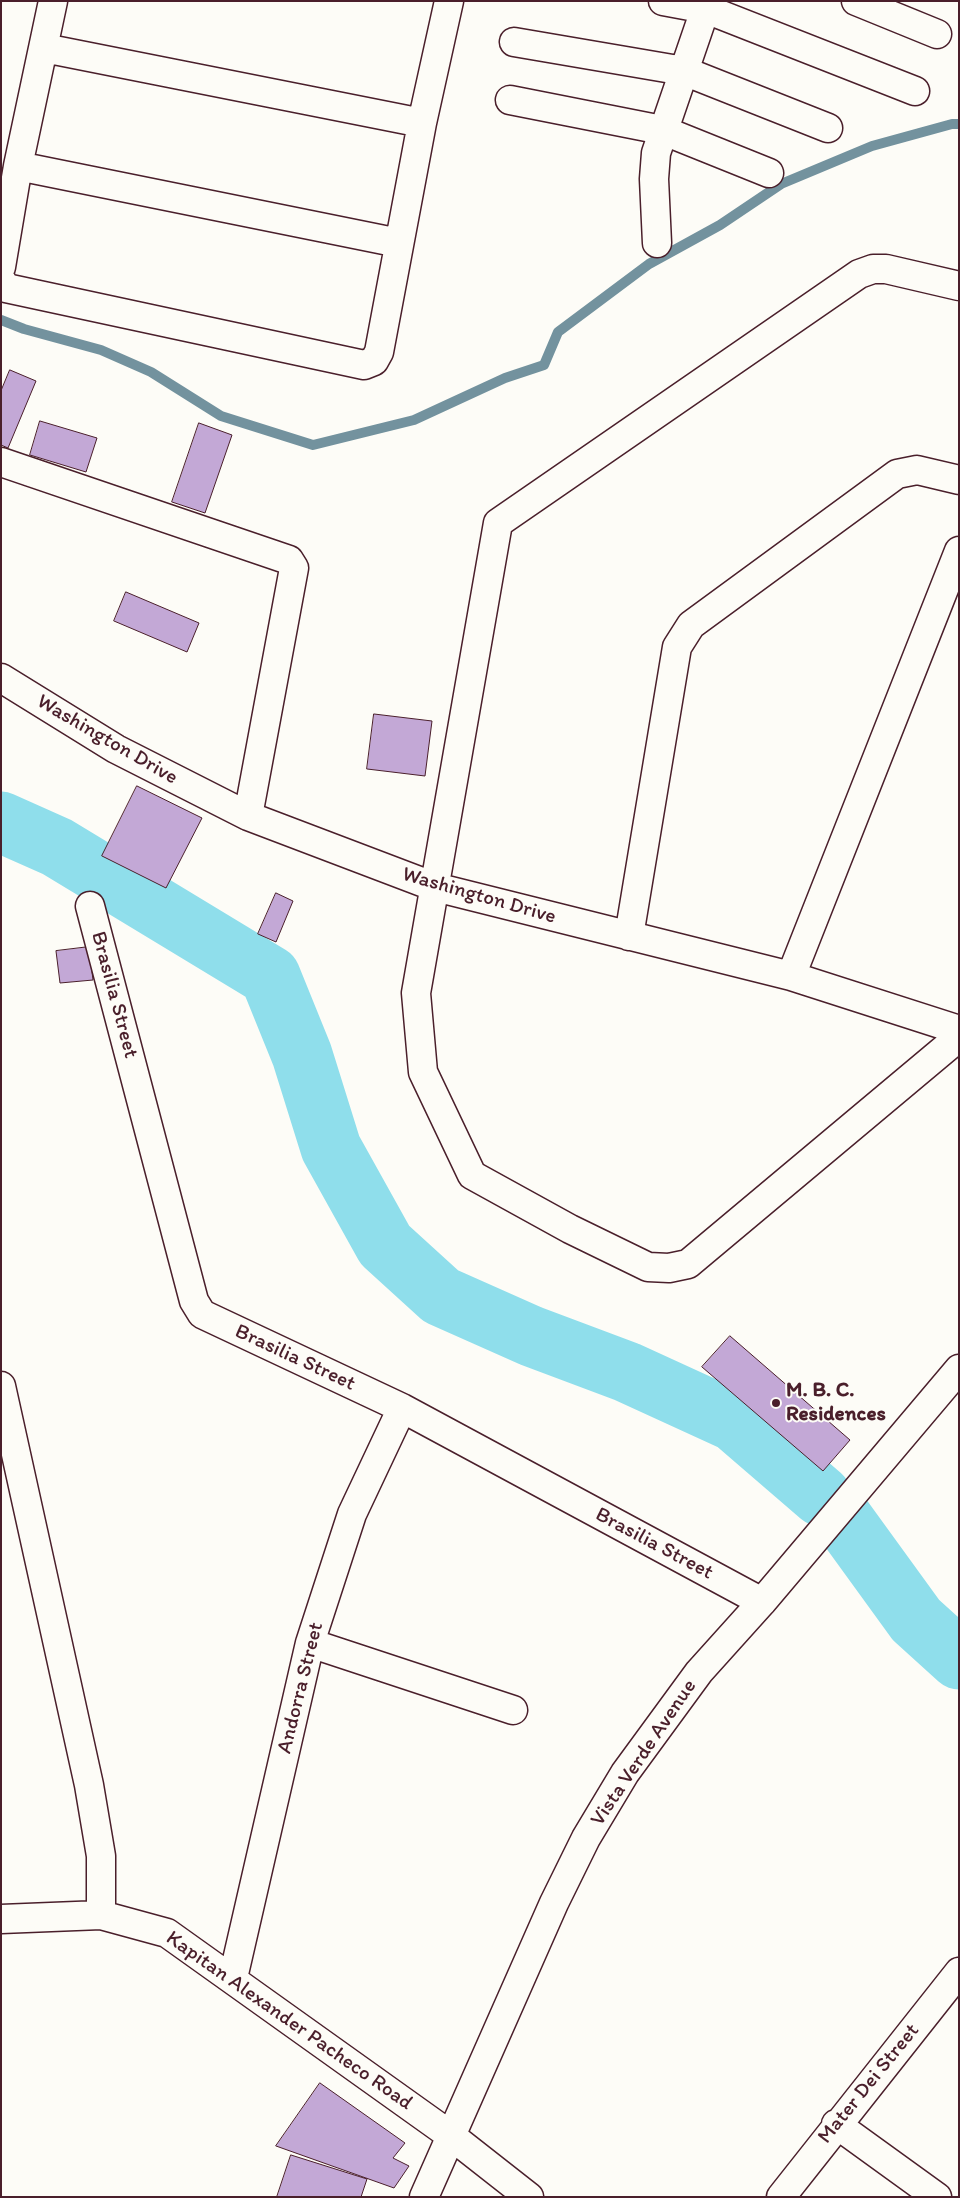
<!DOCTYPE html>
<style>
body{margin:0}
#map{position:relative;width:960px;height:2198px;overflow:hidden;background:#fdfcf7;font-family:Itim,sans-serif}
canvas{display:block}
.frame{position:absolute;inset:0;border:2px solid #4a1f2b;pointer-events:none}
</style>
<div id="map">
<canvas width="960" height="2198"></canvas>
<div class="frame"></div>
</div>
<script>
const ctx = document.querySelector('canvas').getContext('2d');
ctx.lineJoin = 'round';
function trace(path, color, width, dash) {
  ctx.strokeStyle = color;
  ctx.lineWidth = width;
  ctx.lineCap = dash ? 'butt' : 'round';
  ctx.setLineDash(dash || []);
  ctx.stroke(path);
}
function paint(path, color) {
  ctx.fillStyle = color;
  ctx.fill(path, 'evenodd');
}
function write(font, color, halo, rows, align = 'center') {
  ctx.font = font + ' Itim,sans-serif';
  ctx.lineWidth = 4;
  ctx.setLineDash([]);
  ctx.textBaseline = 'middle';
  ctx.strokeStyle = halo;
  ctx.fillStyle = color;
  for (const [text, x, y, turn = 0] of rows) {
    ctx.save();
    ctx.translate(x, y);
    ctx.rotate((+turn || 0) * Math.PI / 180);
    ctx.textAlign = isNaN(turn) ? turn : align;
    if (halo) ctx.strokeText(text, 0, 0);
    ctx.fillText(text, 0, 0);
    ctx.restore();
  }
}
trace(new Path2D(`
 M1 320 24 329 101 350 151 372 221 416 313 445 414 420 505 378 544 365 558 332 649 264 720 225 781 184 872 146 952 124H959`), '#73929e', 10);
trace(new Path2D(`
 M1 822 57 847 270 976 302 1055 331 1148 385 1245 441 1296 531 1336 627 1372 734 1421 821 1496
 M842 1518 916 1620 959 1659`), '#8fdeeb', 61);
const building = new Path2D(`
 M10 370 36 381 8 448 1 445V391Z
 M40 421 97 438 86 472 30 455Z
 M199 423 232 435 205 513 172 502Z
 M126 592 199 623 187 652 114 621Z
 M374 714 432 721 425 776 367 769Z
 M137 786 202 818 166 888 102 856Z
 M276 893 293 901 276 942 258 934Z
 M89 947 93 980 60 983 56 951Z
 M730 1336 850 1440 823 1471 702 1367Z
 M320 2083 405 2143 393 2158 409 2166 394 2188 276 2146Z
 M291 2155 367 2179 361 2197H277Z`);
paint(building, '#c3a8d6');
trace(building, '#4a1f2b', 1);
const minor = new Path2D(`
 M663 1 706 9 915 91
 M856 1 937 34
 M514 42 684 71 828 128
 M44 48 422 123
 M510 100 662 130 769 173
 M18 166 399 243
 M657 243 654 179 656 153 708 1
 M1 267 18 166 53 1
 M1 280 6 288 364 365 374 361 379 352 422 123 449 1
 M959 286 886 269H873L859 274 498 523 416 993 423 1072 472 1175 570 1229 648 1267 669 1268 688 1264 959 1037
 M1 462 289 560 294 568 248 816
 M1 678 116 749 248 816 435 887 791 976 959 1030
 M90 906 194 1301 202 1314 402 1408 762 1602
 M629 936 677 647 691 625 897 474 917 470 959 480
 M791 976 959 551
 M1 1386 89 1785 101 1856V1915
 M310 1643 513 1710
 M1 1919 101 1915 167 1933 450 2135 529 2197
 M233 1978 310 1643 352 1514 402 1408
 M836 2124 937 2197
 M424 2197 554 1903 586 1838 625 1773 699 1672 762 1602 959 1369
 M781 2197 959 1972`);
trace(minor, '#4a1f2b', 31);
trace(minor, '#fdfcf7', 28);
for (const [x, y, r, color] of [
 [776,1403,5,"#4a1f2b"]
]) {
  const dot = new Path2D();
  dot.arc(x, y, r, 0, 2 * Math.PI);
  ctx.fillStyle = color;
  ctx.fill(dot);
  trace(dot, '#fdfcf7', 2);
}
write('21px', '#4a1f2b', '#fdfcf7', [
 ["Washington Drive",107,740,30],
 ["Washington Drive",479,896,16],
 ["Brasilia Street",114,995,75],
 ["Brasilia Street",295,1358,25],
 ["Brasilia Street",654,1544,28],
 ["Andorra Street",301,1688,-76],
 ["Vista Verde Avenue",644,1753,-56],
 ["Kapitan Alexander Pacheco Road",289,2021,35],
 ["Mater Dei Street",869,2084,-51]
]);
write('bold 21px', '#4a1f2b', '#fdfcf7', [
 ["M. B. C.",786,1391],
 ["Residences",786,1415]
], 'left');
</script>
